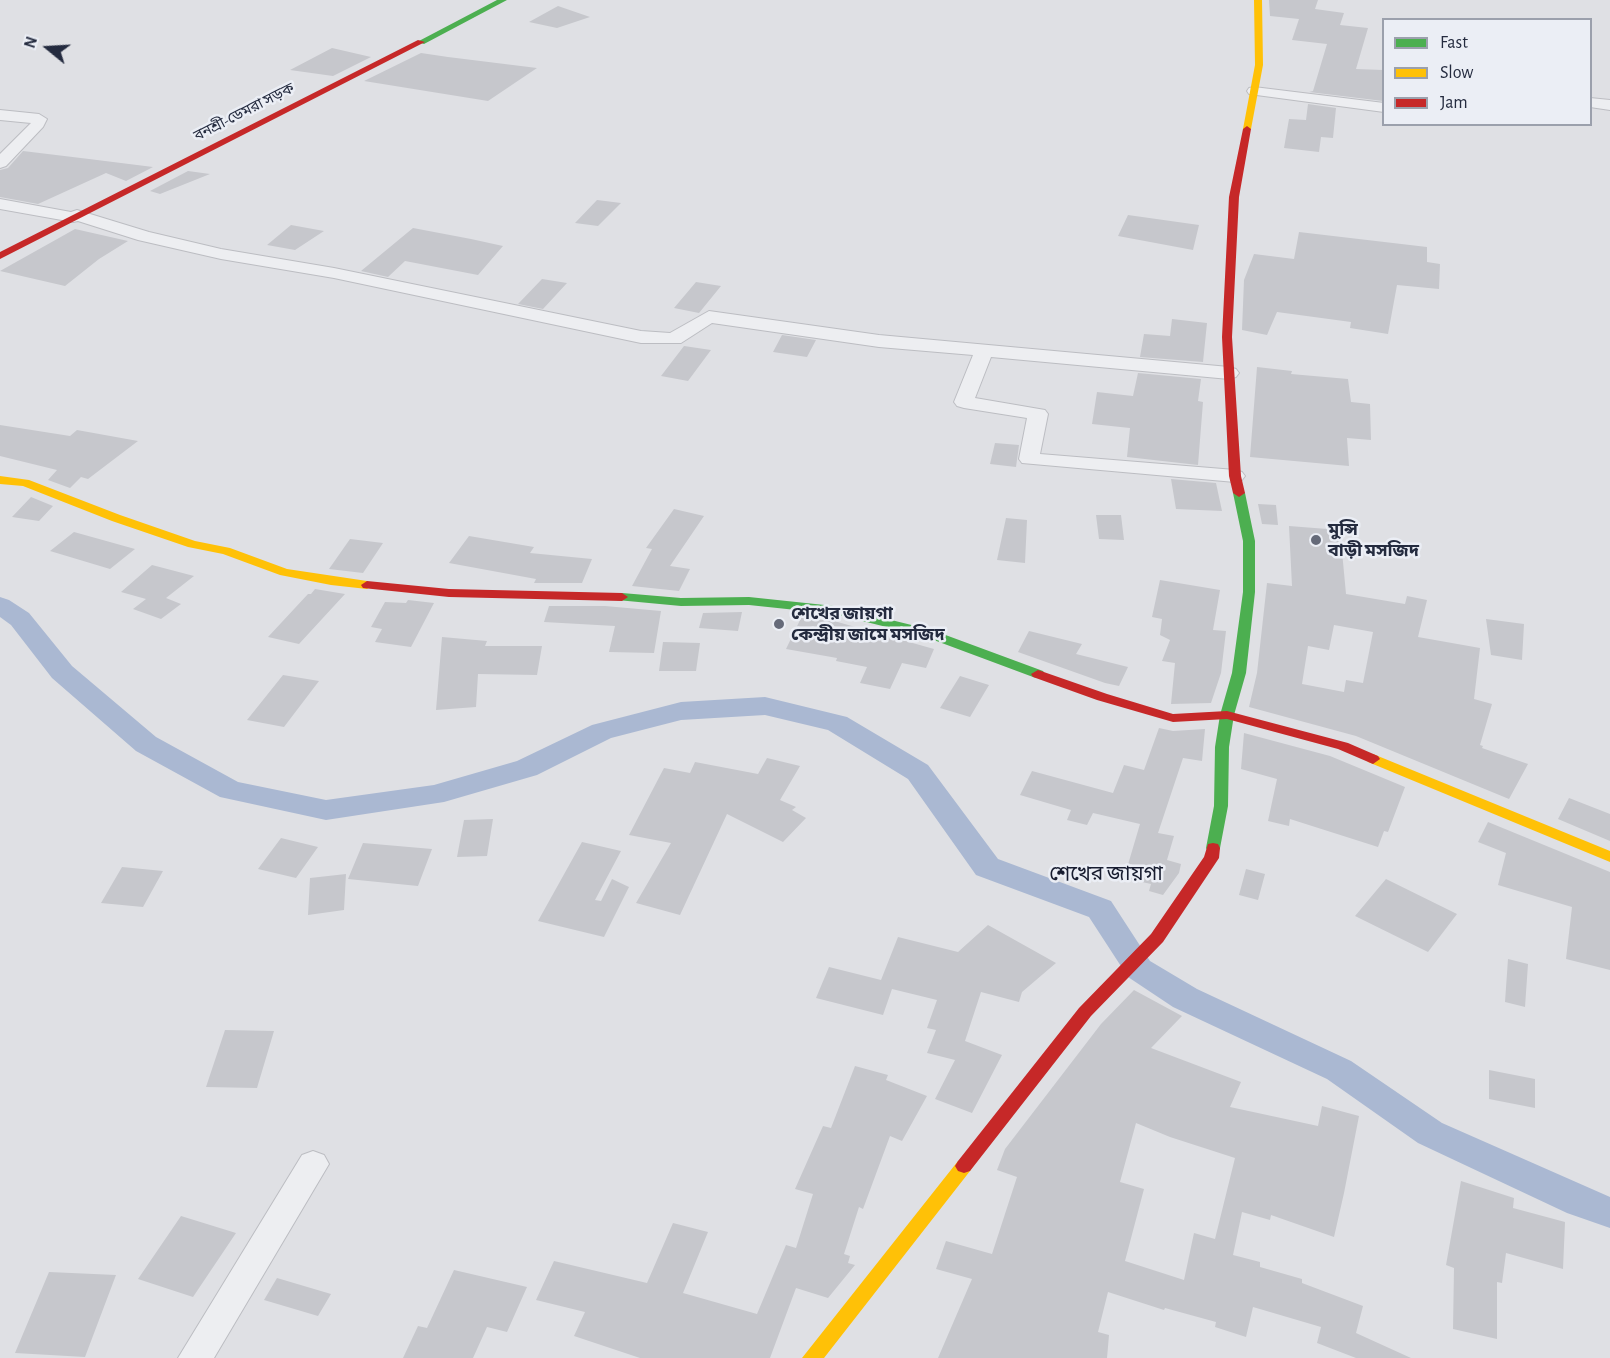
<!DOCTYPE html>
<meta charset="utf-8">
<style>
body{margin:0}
#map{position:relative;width:1610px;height:1358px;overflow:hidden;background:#dfe0e4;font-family:"Alegreya Sans",sans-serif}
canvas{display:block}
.legend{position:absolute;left:1382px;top:18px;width:210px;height:108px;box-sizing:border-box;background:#ebeef5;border:2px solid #9ba0ac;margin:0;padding:8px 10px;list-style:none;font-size:18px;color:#242b3f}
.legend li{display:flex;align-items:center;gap:12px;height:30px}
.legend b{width:30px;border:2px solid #9ba0ac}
.north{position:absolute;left:18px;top:18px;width:60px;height:60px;-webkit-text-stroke:4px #ebeef5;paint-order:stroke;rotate:288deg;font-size:16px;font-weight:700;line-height:24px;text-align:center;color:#242b3f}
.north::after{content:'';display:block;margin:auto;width:21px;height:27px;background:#242b3f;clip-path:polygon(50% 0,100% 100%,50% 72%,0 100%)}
</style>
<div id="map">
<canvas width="1610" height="1358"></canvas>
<ul class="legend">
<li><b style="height:8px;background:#4caf50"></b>Fast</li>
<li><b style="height:8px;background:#ffc107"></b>Slow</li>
<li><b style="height:8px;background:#c62828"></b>Jam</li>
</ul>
<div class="north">N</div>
</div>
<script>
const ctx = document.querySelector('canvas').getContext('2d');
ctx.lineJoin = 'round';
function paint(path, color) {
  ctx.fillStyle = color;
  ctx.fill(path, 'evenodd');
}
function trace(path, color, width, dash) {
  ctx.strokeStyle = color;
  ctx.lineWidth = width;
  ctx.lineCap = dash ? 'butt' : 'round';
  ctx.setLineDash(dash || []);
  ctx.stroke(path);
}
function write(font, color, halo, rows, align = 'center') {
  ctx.font = font + ' "Alegreya Sans","Noto Sans Bengali",sans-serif';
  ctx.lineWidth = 5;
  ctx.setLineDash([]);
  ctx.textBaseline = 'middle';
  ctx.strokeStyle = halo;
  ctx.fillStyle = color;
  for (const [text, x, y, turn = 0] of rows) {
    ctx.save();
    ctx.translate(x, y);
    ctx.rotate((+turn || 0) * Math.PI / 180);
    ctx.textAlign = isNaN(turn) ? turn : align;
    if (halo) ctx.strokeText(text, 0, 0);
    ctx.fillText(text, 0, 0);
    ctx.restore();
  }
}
paint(new Path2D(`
 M0 597 9 600 29 613 72 666 156 737 238 782 326 800 434 785 517 761 592 725 681 702 765 697 847 717 928 765 998 859 1111 901 1150 961 1197 989 1351 1061 1442 1123 1610 1197V1228L1567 1213 1418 1143 1327 1079 1173 1007 1128 977 1089 917 976 875 908 779 828 730 765 715 681 720 611 738 537 775 444 802 326 820 220 797 136 751 52 678 11 625 0 617Z`), '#aab8d2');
paint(new Path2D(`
 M1269 0H1318L1315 9 1344 13 1340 25 1368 28 1356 69 1383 70V101L1309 92 1313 91 1327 44 1292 40 1299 19 1270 16Z
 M558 6 590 17 557 28 529 22Z
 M332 48 371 57 333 76 290 70Z
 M421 53 448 57 537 68 488 101 364 81Z
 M1308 104 1336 108 1333 138 1321 137 1319 152 1284 148 1289 119 1306 120Z
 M23 151 89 159 153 167 126 181 106 173 38 204 0 197V170L8 168Z
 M188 171 210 174 160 194 150 191Z
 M597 200 621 203 598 226 575 223Z
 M1128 215 1199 225 1193 250 1118 236Z
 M291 225 324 231 295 250 267 245Z
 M413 228 471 239 503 246 478 275 405 261 388 277 361 271Z
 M75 229 128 241 99 259 65 286 0 271Z
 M1299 232 1427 247V262L1440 264 1439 289 1397 285 1388 334 1350 328 1351 322 1277 312 1267 335 1242 330 1244 280 1254 254 1294 259Z
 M542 279 567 283 543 309 518 304Z
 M696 282 721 286 699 313 674 308Z
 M1172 319 1207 323 1203 362 1140 357 1144 334 1170 336Z
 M782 335 816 340 807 357 773 352Z
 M684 346 711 350 688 381 661 376Z
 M1257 367 1292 371 1291 374 1348 379 1351 402 1370 404 1371 440 1347 438 1349 466 1250 457Z
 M1138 373 1201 379 1198 401 1203 402 1198 465 1127 457 1130 428 1092 424 1097 392 1133 396Z
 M0 425 70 436 77 430 138 441 88 479 81 477 70 488 48 480 57 470 0 456Z
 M995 443 1019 445 1016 467 990 464Z
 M1171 479 1216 483 1222 511 1176 509Z
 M31 497 53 506 39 521 12 517Z
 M1258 504 1276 505 1278 525 1262 524Z
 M674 509 704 516 670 566 690 569 679 591 632 586 652 549 646 548Z
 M1096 515H1121L1124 540 1099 539Z
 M1006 518 1027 520 1025 563 997 560Z
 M1289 526 1340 530 1346 594 1405 604 1407 596 1427 600 1418 637 1480 648 1474 699 1492 704 1480 745 1483 746 1482 748 1528 764 1509 799 1356 736 1249 707 1257 673 1267 583 1292 586ZM1334 625 1373 632 1363 683 1346 680 1344 692 1302 684 1308 646 1329 650Z
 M74 532 135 549 110 569 50 551Z
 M469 536 534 547 530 553 592 559 582 583H534L536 579 449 563Z
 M350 539 383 543 363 573 329 569Z
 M152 565 194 576 166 598 181 604 161 619 133 609 146 599 121 592Z
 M1160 580 1220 590 1213 630 1226 631 1221 673 1211 703 1171 704 1175 663 1162 661 1170 640 1160 635 1162 619 1152 617Z
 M315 589 345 594 299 644 268 637 308 594H311Z
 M408 600 434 603 411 647 375 642 382 629 371 627 385 602 406 603Z
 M549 606H605L661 611 654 653 609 652 615 626 544 622Z
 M742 612 738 631 699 628 703 613Z
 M801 618 834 621 934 649 926 668 902 663 890 689 860 683 867 667 836 661 837 658 786 649Z
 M1486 619 1524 624 1522 660 1491 655Z
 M1029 631 1082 644 1076 654 1128 667 1119 686 1105 683 1018 652Z
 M442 637 487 641 485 646H542L537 675 478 674 476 707 436 710Z
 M663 642 700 643 696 671H659Z
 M283 675 319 681 284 727 247 720Z
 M960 676 989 685 970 717 940 708Z
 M1159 728 1173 731 1205 729 1202 761 1183 758 1158 833 1174 836 1167 860 1181 864 1179 873 1163 895 1149 891 1151 884 1124 878 1140 824 1093 813 1087 825 1067 820 1071 810 1020 795 1032 771 1113 793 1124 765 1144 770Z
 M1244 733 1330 756 1405 787 1388 832 1384 831 1378 847 1290 819 1289 826 1268 821 1277 779 1241 769Z
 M767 758 800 766 780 800 796 807 792 810 806 818 783 842 727 814 680 915 636 903 671 843 629 835 664 768 690 773 695 762 758 774Z
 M1569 798 1610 814V841L1558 819Z
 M493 819 487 856 457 857 464 820Z
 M1488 822 1610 872V970L1566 959 1572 907 1498 885 1506 853 1478 842Z
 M281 838 318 847 296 878 258 869Z
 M582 842 621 851 595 900 601 901 612 879 629 887 604 937 538 921Z
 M363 843 432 849 418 886 348 879Z
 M122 867 163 871 143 907 101 903Z
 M1246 869 1265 874 1258 900 1239 895Z
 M346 874 344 910 308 915 310 878Z
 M1386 879 1457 914 1428 952 1355 916Z
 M988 925 1056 963 1022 992 1019 1002 981 992 965 1041 1002 1055 972 1113 935 1099 955 1060 927 1053 936 1030 927 1028 937 1000 892 989 883 1015 816 998 829 967 881 980 898 937 958 952Z
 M1508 959 1528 964 1525 1007 1505 1002Z
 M1134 990 1182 1016 1151 1048 1241 1082 1230 1107 1318 1126 1322 1106 1359 1116 1344 1193 1334 1237 1271 1215 1270 1220 1242 1212 1233 1255 1260 1262V1267L1302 1279V1283L1363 1306 1356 1333 1411 1358H1356L1317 1343 1321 1327 1253 1307 1246 1337 1215 1327 1216 1322 1165 1308 1164 1310 1108 1292 1098 1332 1109 1335 1107 1358H938L972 1279 936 1269 946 1241 992 1254 1017 1177 997 1170 1005 1149 1101 1024ZM1136 1123 1170 1137 1235 1158 1215 1239 1194 1233 1184 1280 1125 1261 1144 1189 1120 1182Z
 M225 1030 274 1031 257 1088 206 1087Z
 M855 1066 888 1075 886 1080 927 1096 902 1141 890 1136 863 1209 859 1207 844 1254 850 1256 848 1263 855 1265 828 1298 796 1288 770 1358H640L574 1336 585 1312 536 1300 554 1261 647 1283 673 1223 708 1232 683 1293 757 1314 786 1245 796 1248 813 1194 795 1189 823 1126 831 1128Z
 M1489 1070 1535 1079V1108L1489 1099Z
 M1461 1181 1514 1198 1513 1208 1565 1222 1563 1269 1506 1253 1502 1283 1497 1282V1339L1453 1329 1454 1268 1446 1265Z
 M181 1216 236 1233 193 1297 138 1279Z
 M454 1270 527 1287 507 1332 487 1327 473 1358H403L418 1326 427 1328Z
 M49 1272 116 1275 85 1357 15 1353Z
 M277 1278 331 1294 318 1316 264 1300Z`), '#c6c7cc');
const street = new Path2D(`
 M1254 87 1384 103V112L1249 94 1247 91 1249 88Z
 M1590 98 1610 100V110L1590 107Z
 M0 110 39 114 47 119 43 127 6 166 0 168V154L31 123 0 120Z
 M0 199 71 212 77 210 149 232 221 249 334 268 641 331 670 333 709 311 879 335 1229 367 1236 369 1239 373 1236 377 1229 379 991 357 975 398 1045 410 1048 414 1040 454 1235 470 1242 472 1245 476 1242 480 1235 482 1022 463 1019 459 1027 418 964 408 957 406 954 402 973 355 879 347 712 323 681 343H641L334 278 221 259 138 240 78 221 73 222 0 209Z
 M313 1151 324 1155 329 1164 214 1358H178L302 1155Z`);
trace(street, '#bcbdc2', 2);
paint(street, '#edeef1');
paint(new Path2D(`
 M497 0H507L424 44 417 42Z
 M1239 489 1245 493 1255 541V592L1246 673 1234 715 1229 747 1228 806 1220 848 1218 852H1208L1206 848 1214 806 1215 747 1220 715 1232 673 1243 592V541L1233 493Z
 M622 593 681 598 749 597 834 606 932 630 1043 671 1045 674 1038 678 1033 677 923 636 834 614 749 605 681 606 617 600 616 597 617 594Z`), '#4caf50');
paint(new Path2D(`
 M1254 0H1262L1263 65 1251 129 1247 132 1243 129 1255 65Z
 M0 476 29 480 120 515 195 541 230 548 287 569 367 581 373 585 367 589 331 585 280 575 223 554 188 547 112 521 23 486 0 484Z
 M1373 754 1610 851V862L1368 762 1366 759 1368 756Z
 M964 1159 970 1161 973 1166 970 1171 824 1358H802L958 1161Z`), '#ffc107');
paint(new Path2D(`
 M418 40 425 42 0 259V252Z
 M1247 126 1251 129 1239 197 1232 337 1241 476 1245 493 1239 497 1233 493 1229 476 1222 337 1229 197 1243 129Z
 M367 581 449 589 622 593 628 597 622 601 449 597 363 588 361 585Z
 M1038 670 1107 694 1173 714 1227 711 1348 743 1378 756 1380 759 1373 764 1338 749 1227 719 1173 722 1097 700 1033 677 1031 674Z
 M1213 843 1218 844 1220 848 1219 858 1163 942 1091 1016 970 1171 964 1173 958 1171 955 1166 958 1161 1079 1008 1151 934 1204 857 1208 844Z`), '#c62828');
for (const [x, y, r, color] of [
 [1316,540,6,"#656a79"],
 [779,624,6,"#656a79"]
]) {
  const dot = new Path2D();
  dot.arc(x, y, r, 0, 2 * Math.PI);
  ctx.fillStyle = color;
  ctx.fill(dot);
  trace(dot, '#ebeef5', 2);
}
write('15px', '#242b3f', '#ebeef5', [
 ["বনশ্রী-ডেমরা সড়ক",244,112,-27]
]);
write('bold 18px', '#242b3f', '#ebeef5', [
 ["মুন্সি",1328,530],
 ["বাড়ী মসজিদ",1328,551],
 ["শেখের জায়গা",791,614],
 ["কেন্দ্রীয় জামে মসজিদ",791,635]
], 'left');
write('21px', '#171c2f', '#ebeef5', [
 ["শেখের জায়গা",1106,874]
]);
</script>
